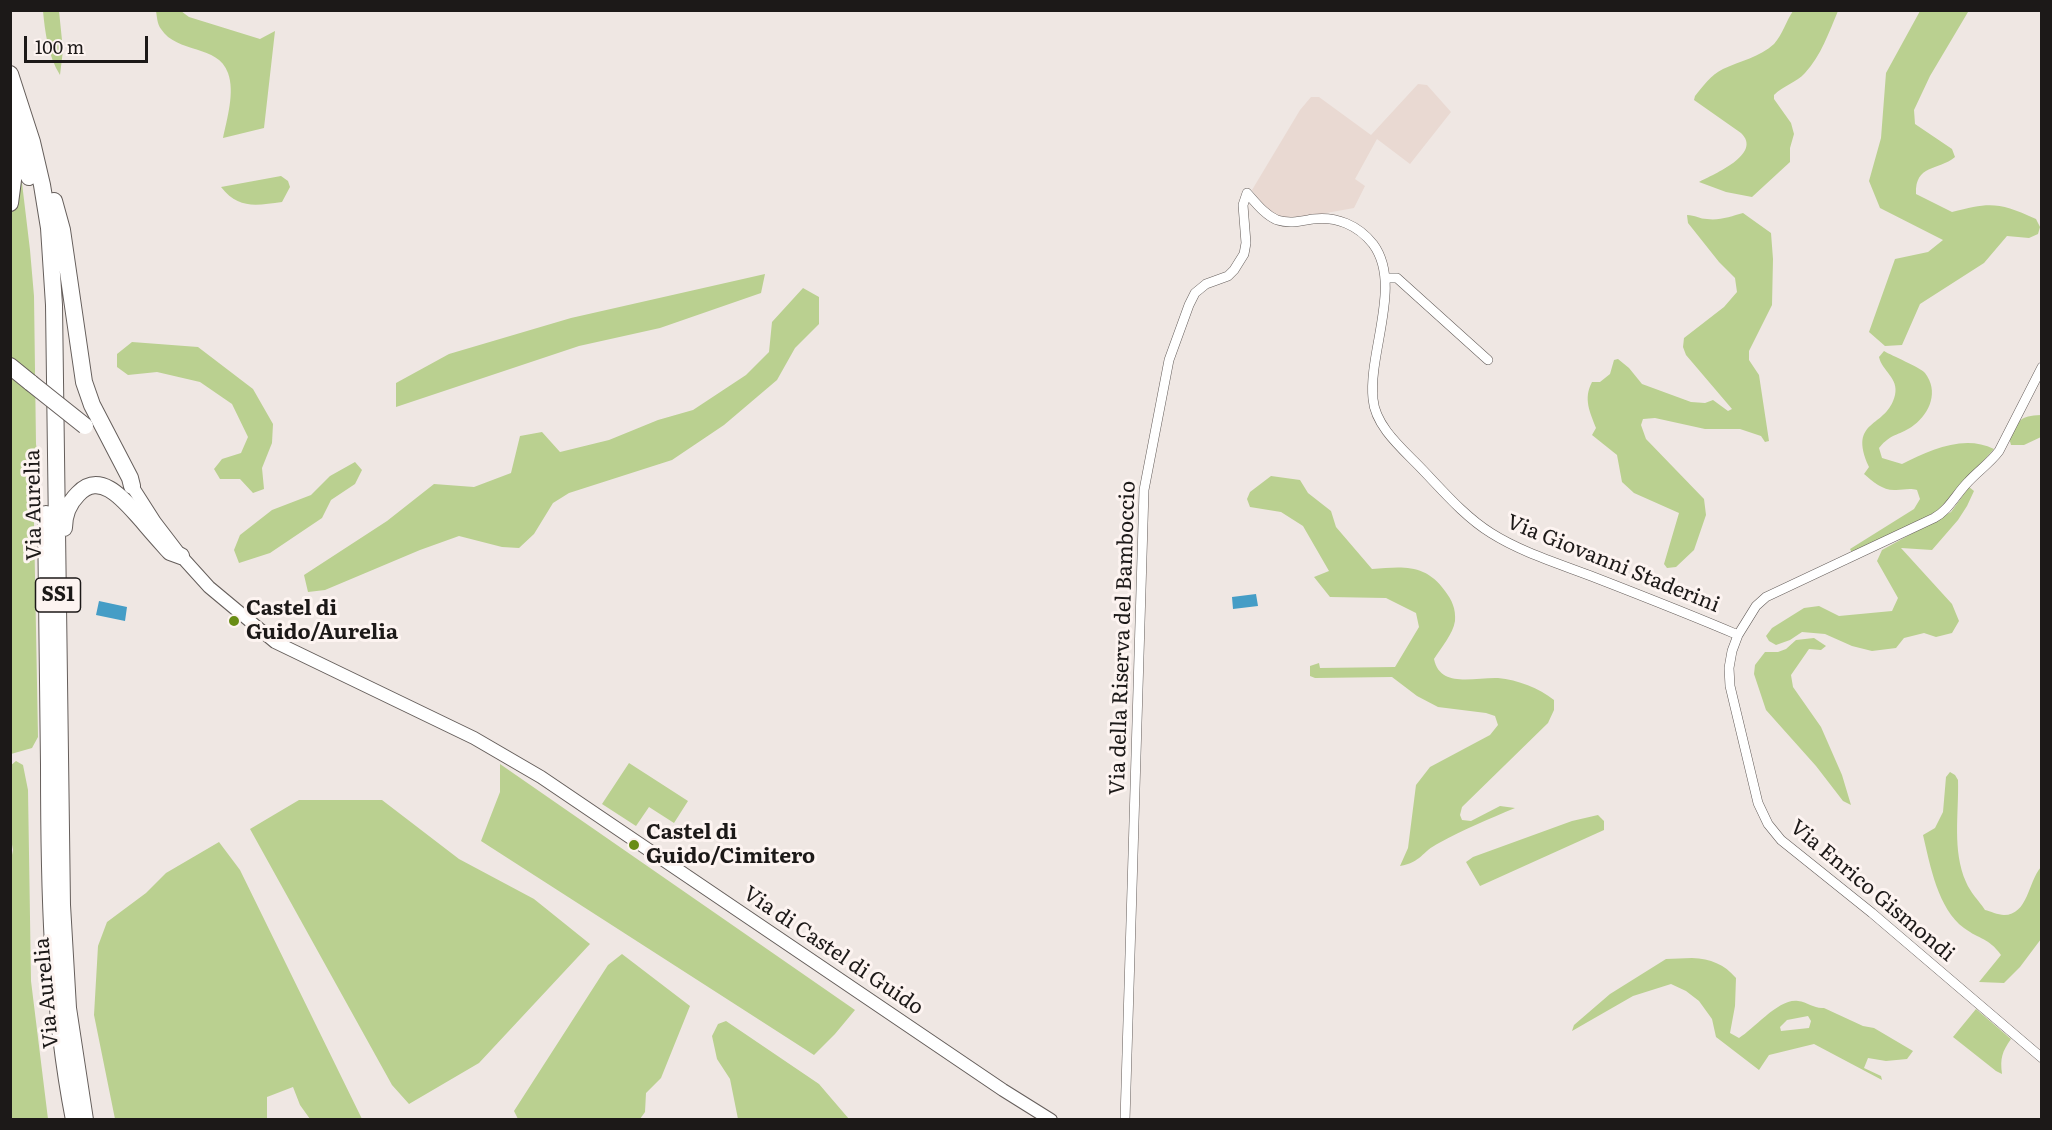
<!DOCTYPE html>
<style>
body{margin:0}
#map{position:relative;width:2052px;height:1130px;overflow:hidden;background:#efe7e3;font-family:Literata,serif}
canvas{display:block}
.frame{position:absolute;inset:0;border:12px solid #1c1918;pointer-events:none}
.scale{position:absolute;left:24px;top:36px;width:124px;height:27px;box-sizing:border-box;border:3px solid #1c1918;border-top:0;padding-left:8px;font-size:18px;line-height:21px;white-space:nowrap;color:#1c1918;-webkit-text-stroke:4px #fdf4f1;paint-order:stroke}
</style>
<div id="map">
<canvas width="2052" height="1130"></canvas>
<div class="frame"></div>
<div class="scale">100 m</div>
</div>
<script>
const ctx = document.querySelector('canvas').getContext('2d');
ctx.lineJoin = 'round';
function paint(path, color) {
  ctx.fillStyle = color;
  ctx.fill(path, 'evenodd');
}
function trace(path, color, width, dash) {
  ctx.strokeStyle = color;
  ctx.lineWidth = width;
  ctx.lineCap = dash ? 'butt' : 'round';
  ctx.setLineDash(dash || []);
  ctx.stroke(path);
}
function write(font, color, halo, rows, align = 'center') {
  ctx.font = font + ' Literata,serif';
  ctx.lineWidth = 6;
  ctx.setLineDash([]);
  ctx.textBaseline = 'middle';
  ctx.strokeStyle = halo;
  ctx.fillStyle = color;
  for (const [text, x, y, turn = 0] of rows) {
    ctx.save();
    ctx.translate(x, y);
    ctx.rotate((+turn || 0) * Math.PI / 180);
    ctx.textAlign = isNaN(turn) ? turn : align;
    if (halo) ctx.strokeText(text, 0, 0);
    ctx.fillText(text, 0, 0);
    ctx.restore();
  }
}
paint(new Path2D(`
 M1418 84 1427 85 1451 112 1410 164 1377 139 1355 179 1365 186 1354 208 1288 220 1276 215 1261 203 1252 190 1300 110 1311 97H1319L1371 135Z`), '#e9d9d2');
paint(new Path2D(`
 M43 11H59L63 50 60 75C48 56 45 32 43 11Z
 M156 11H181L189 17 260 39 275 31 264 128 223 138C227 119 235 92 228 73 218 44 177 54 161 29 157 24 157 16 156 11Z
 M1793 11H1838C1829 32 1821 56 1805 73 1797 82 1783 86 1774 95V99L1791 123 1794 134 1790 148V162L1752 197 1726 192 1699 182C1714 174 1763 154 1741 133L1694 100 1695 96C1703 86 1711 75 1723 69 1740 61 1760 57 1774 44 1783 34 1786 21 1793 11Z
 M1920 11H1971L1968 12 1930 76 1914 110 1915 124 1952 149 1955 157C1938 171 1915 164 1916 194L1952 212C1990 202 1999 202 2036 219L2040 227 2038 234 2029 238 2007 236 1984 263 1920 304 1902 345 1885 346 1869 332 1895 259 1928 252 1943 240 1880 208 1869 181 1881 138 1886 73Z
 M281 176 288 181 290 187 282 202C257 205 239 210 221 187Z
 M11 181 22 183 30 250 34 296 36 444 39 463V510L31 516 34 522 38 737 32 748 11 754Z
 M1743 213 1771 233 1773 259 1772 305 1749 351V360L1759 375 1769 441 1765 442 1761 436 1740 429H1705L1655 418 1643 419 1641 425 1646 439 1704 499 1706 515 1694 550 1676 567 1667 568 1664 564 1679 513 1634 493 1622 482 1617 455 1592 435 1596 428C1590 412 1583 399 1592 382H1600L1610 374 1614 360 1618 359 1629 368 1642 384 1691 402 1705 403 1713 400 1728 411 1732 409 1686 355 1683 347 1684 338 1724 307 1737 292 1735 278 1719 262 1688 223 1687 215C1695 215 1700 219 1707 219 1719 221 1732 216 1743 213Z
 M765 274 761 293 660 328 579 346 396 407V383L449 354 571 318Z
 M803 288 819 297V324L795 348 777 380 724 425 672 460 569 493 553 503 534 534 519 548 502 547 459 536 420 550 325 590 308 592 304 575 387 521 434 484 474 487 511 473 520 436 542 432 560 452 609 440 658 420 693 410 746 375 769 352 772 322Z
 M132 342 198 347 253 389 273 424 272 443 262 468 264 489 253 493 240 479H220L214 469 222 459 241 453 248 437 232 404 200 382 157 372 128 375 117 367V354Z
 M1884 351C1892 356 1920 367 1925 373 1939 391 1930 413 1914 425 1900 436 1892 432 1879 448L1882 458 1902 464C1930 450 1964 434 1994 449L1935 514 1852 553 1850 549 1914 509 1920 499 1917 490C1909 488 1904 490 1896 490 1884 491 1873 482 1864 474L1869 467C1847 418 1887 429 1895 395 1899 378 1882 371 1879 357Z
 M2041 415V437L2024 445H2011L2009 438C2019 420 2019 416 2041 415Z
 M355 462 362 470 355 484 331 500 322 518 270 553 239 563 234 550 240 535 272 510 311 495 330 476Z
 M1271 476 1300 480 1308 493 1331 511 1336 527 1372 569C1402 567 1425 563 1445 591 1452 600 1456 609 1455 621 1453 634 1441 648 1434 659 1440 689 1476 677 1498 678 1518 680 1539 688 1554 700V710L1548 723 1462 807 1460 815 1462 820 1471 821 1500 806 1515 808C1489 819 1464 829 1439 843 1421 852 1422 862 1400 866L1408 848 1416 785 1430 767 1490 735 1498 725 1495 716 1486 713 1438 707 1417 696 1392 677 1315 678 1310 676V666L1319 663 1320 668 1395 667 1419 627 1416 613 1386 598 1330 597 1314 577 1329 571 1303 526 1281 512 1250 507 1247 499 1250 492Z
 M1969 487 1974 491 1967 506 1958 520 1932 550 1901 548 1952 604 1959 621 1952 633 1936 637 1924 633 1904 638 1896 648 1872 651 1852 646 1825 634 1802 632 1790 640 1776 645 1769 641 1766 636 1772 628 1804 608 1819 606 1839 616 1892 611 1898 598 1877 561 1882 550 1951 512Z
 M1814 638 1826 646 1821 650 1809 649 1791 675 1793 687 1821 727 1842 775 1851 805 1843 801 1816 766 1766 710 1754 674 1755 665 1765 652H1778L1786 649 1796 640Z
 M16 761 23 765 28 790 31 981 48 1119H11L10 865 13 850 10 833V766Z
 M629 763 688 801 674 823 649 807 636 826 602 804Z
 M500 764 855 1010 835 1034 814 1055 481 841 500 792Z
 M1950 772 1955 775 1958 780C1959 814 1952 850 1966 882 1970 892 1979 901 1985 910 1990 911 1998 915 2004 915 2028 915 2028 882 2041 867V939L2020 967 2004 983 1979 982 2001 955C1988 937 1980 940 1964 928 1938 909 1930 865 1923 835L1935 828 1943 812 1946 777Z
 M299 800H382L459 859 534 899 590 944 479 1063 409 1104 392 1085 250 829Z
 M1598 815 1604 821V830L1480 886 1466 862 1473 857 1572 821Z
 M219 842 240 870 362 1119H310L300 1105 293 1087 267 1097V1119H115L94 1015 98 946 107 922 146 893 166 873Z
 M622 954 690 1006 661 1078 646 1093 645 1112 640 1119H518L514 1111 608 965Z
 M1692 958C1711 959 1724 964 1736 978L1735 1006 1730 1033 1739 1038C1754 1029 1779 998 1798 1001 1808 1002 1814 1009 1824 1008L1863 1026 1874 1028 1913 1051 1907 1059 1886 1061 1868 1058 1864 1068 1881 1076 1882 1080 1814 1044 1769 1055 1759 1070 1716 1037 1712 1019 1699 1001 1686 991 1671 984 1633 996 1572 1031 1574 1025 1610 994 1666 959ZM1808 1016 1811 1021 1809 1028 1781 1031 1780 1027 1787 1020Z
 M1976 1009 2011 1039C2002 1052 2000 1058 2002 1074L1996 1071 1953 1037Z
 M726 1021 819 1084 849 1119H738L730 1079 717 1059 712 1036 718 1024Z`), '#bad090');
paint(new Path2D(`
 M1256 594 1258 606 1233 609 1232 597Z
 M99 601 127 607 125 621 96 615Z`), '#459dc6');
const minor = new Path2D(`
 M1385 278H1397L1488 360
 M2042 367 1999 451C1990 463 1978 471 1968 482 1956 494 1949 510 1934 518L1766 597 1756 606 1738 635 1732 651 1729 668 1730 686 1758 803 1768 824 1781 840 1872 913 2042 1058
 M1125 1120 1144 490 1169 360 1189 305 1195 293 1206 284 1228 276 1234 270 1244 254 1246 243 1243 205 1247 193C1256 203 1265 215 1277 220 1290 224 1301 221 1313 219 1336 216 1358 225 1373 244 1403 284 1368 352 1373 399 1375 424 1398 445 1415 462 1439 486 1462 515 1491 533 1521 552 1557 563 1591 576 1640 595 1689 614 1738 635`);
const tertiary = new Path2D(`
 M132 486 155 522 181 556 209 587 275 642 474 738 541 777 1003 1090 1051 1120`);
const trunk = new Path2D(`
 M10 74 32 142 42 185 49 228 54 305 62 905 68 1008 85 1120
 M11 109 29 177
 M54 201 62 230 84 382 92 405 130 478 132 486
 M10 203 15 165 13 147
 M10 366 31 383
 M46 514C47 598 48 681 49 765 49 884 51 1002 74 1120
 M64 528C64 515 69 503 78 494 102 469 127 504 142 520 151 531 161 542 170 552L181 556`);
trace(minor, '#655e5b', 10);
trace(tertiary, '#655e5b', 14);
trace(trunk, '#655e5b', 18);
trace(minor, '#fff', 9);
trace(tertiary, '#fff', 12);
trace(trunk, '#fff', 16);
const trunkBridge = new Path2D(`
 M31 383 85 426`);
trace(trunkBridge, '#655e5b', 18, []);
trace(trunkBridge, '#fff', 16);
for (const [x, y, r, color] of [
 [234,621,6,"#698d15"],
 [634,845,6,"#698d15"]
]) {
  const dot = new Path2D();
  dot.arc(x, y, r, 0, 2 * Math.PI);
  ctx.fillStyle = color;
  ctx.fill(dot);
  trace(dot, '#fdf4f1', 2);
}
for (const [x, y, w] of [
 [58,595,45]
]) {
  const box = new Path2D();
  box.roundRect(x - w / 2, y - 17, w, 34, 4.5);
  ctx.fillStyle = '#fdf4f1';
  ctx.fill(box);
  trace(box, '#1c1918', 1.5);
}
write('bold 20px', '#1c1918', null, [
 ["SS1",58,595]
]);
write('21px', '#1c1918', '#fdf4f1', [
 ["Via Aurelia",34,505,-91],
 ["Via Giovanni Staderini",1613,564,22],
 ["Via della Riserva del Bamboccio",1123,638,-88],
 ["Via Enrico Gismondi",1872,891,40],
 ["Via di Castel di Guido",833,951,34],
 ["Via Aurelia",47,993,-95]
]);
write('bold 21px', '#1c1918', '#fdf4f1', [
 ["Castel di",246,609],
 ["Guido/Aurelia",246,633],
 ["Castel di",646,833],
 ["Guido/Cimitero",646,857]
], 'left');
</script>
